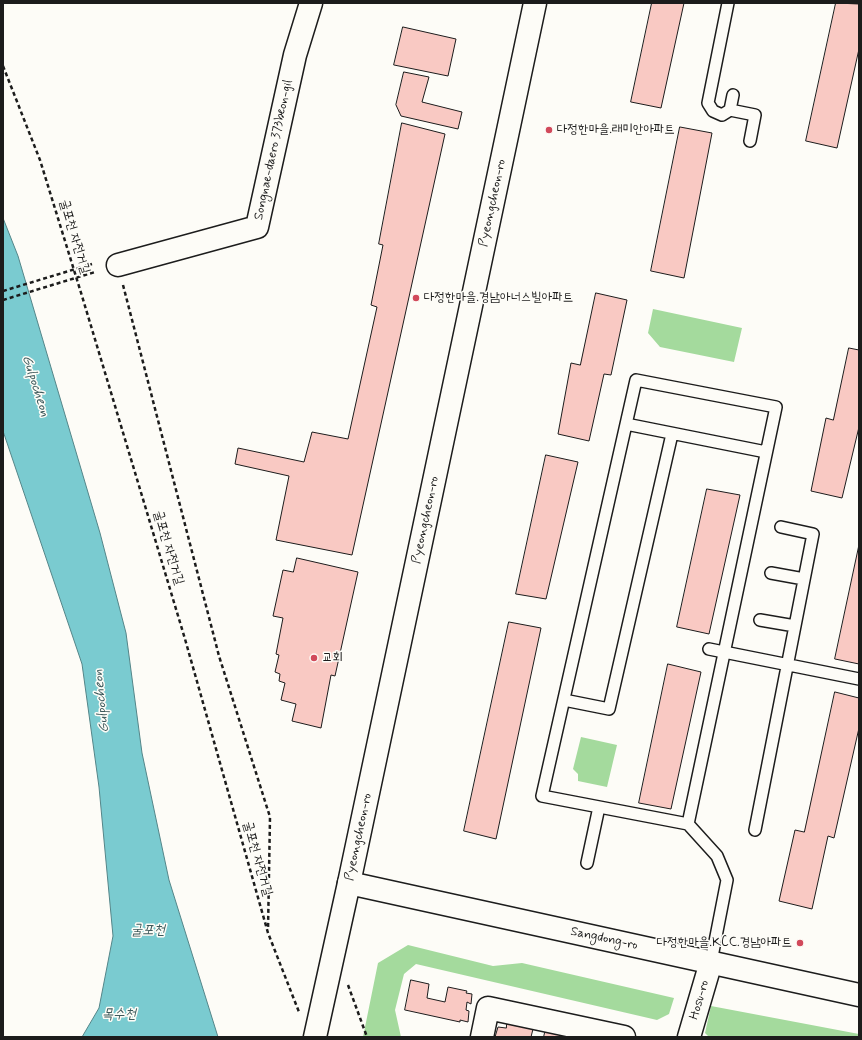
<!DOCTYPE html>
<meta charset="utf-8">
<style>
body{margin:0}
#map{position:relative;width:862px;height:1040px;overflow:hidden;background:#fdfcf7;font-family:Mynerve,sans-serif}
canvas{display:block}
.frame{position:absolute;inset:0;border:4px solid #1c1c1c;pointer-events:none}
</style>
<div id="map">
<canvas width="862" height="1040"></canvas>
<div class="frame"></div>
</div>
<script>
const ctx = document.querySelector('canvas').getContext('2d');
ctx.lineJoin = 'round';
function paint(path, color) {
  ctx.fillStyle = color;
  ctx.fill(path, 'evenodd');
}
function trace(path, color, width, dash) {
  ctx.strokeStyle = color;
  ctx.lineWidth = width;
  ctx.lineCap = dash ? 'butt' : 'round';
  ctx.setLineDash(dash || []);
  ctx.stroke(path);
}
function write(font, color, halo, rows, align = 'center') {
  ctx.font = font + ' Mynerve,"Poor Story",sans-serif';
  ctx.lineWidth = 3;
  ctx.setLineDash([]);
  ctx.textBaseline = 'middle';
  ctx.strokeStyle = halo;
  ctx.fillStyle = color;
  for (const [text, x, y, turn = 0] of rows) {
    ctx.save();
    ctx.translate(x, y);
    ctx.rotate((+turn || 0) * Math.PI / 180);
    ctx.textAlign = isNaN(turn) ? turn : align;
    if (halo) ctx.strokeText(text, 0, 0);
    ctx.fillText(text, 0, 0);
    ctx.restore();
  }
}
paint(new Path2D(`
 M653 309 742 328 734 362 660 347 648 333Z
 M581 737 617 745 607 787 578 781V774L573 769Z
 M408 945 493 966 522 963 674 998 669 1014 657 1020 416 964 404 974 395 1010 401 1037H363L378 963Z
 M711 1006 859 1034V1037H709L705 1033Z`), '#a4da9d');
const water = new Path2D(`
 M3 218 18 256 100 533 126 633 142 753 169 880 218 1037H82L99 1008 113 936 99 787 82 664 3 431Z`);
paint(water, '#7acbd0');
trace(water, '#548588', 1);
const building = new Path2D(`
 M652 3H684L661 108 631 102Z
 M836 3 859 4V49L837 148 806 141Z
 M403 27 456 39 448 76 394 65Z
 M404 72 429 77 422 102 462 112 458 129 401 116 396 105Z
 M402 123 445 134 352 555 276 540 289 476 235 464 238 448 304 462 312 432 348 439 377 307 371 305 383 245 379 244Z
 M680 127 712 133 684 278 651 271Z
 M596 293 627 300 611 375 604 374 589 441 558 434 571 363 580 365Z
 M849 348 859 350V427L842 498 811 491 826 418 833 420Z
 M546 455 578 462 546 599 516 594Z
 M707 489 740 495 709 634 677 627Z
 M859 545V664L835 659Z
 M297 558 358 572 335 676 331 675 321 728 292 721 296 704 281 700 285 683 279 681 280 674 275 672 279 655 276 654 283 618 273 616 283 570 293 572Z
 M509 622 541 628 496 839 464 831Z
 M668 664 701 672 671 809 639 803Z
 M835 692 859 698V728L834 838 828 836 812 909 779 901 795 830 804 832Z
 M411 980 429 984 427 998 445 1002 448 987 467 991 466 993 472 994 471 1004 467 1002 466 1010 469 1011 468 1022 460 1020V1022L405 1010Z
 M507 1023 533 1029 531 1037H495L498 1027 506 1028Z
 M546 1028 578 1037H544Z`);
paint(building, '#f9c9c3');
trace(building, '#1c1c1c', 1);
const lane = new Path2D(`
 M728 3 708 103 713 111 722 115 730 110 733 95
 M730 110 755 115 750 141
 M626 424 766 452
 M771 573 804 579
 M760 620 795 626
 M709 649 859 679
 M564 700 609 709 672 434
 M688 824 542 796 636 380 776 407 688 824 717 856 727 880 711 962
 M755 830 813 534 781 527
 M587 863 599 807`);
const street = new Path2D(`
 M118 265 257 227 295 55 311 3
 M349 883 535 3
 M482 1037 488 1008 624 1037
 M689 1037 711 962`);
const secondary = new Path2D(`
 M315 1037 349 883 859 995`);
trace(lane, '#1c1c1c', 14);
trace(street, '#1c1c1c', 25);
trace(secondary, '#1c1c1c', 25);
trace(new Path2D(`
 M3 66 40 160 82 296 185 639 268 933 299 1012
 M123 285 219 656 270 817 268 930
 M348 985 367 1037`), '#1c1c1c', 2.5, [4, 3]);
trace(lane, '#fdfcf7', 11);
trace(street, '#fdfcf7', 22);
trace(secondary, '#fdfcf7', 22);
trace(new Path2D(`
 M3 291 92 264
 M3 300 95 272`), '#1c1c1c', 2.5, [4, 3]);
for (const [x, y, r, color] of [
 [549,130,4,"#d1495b"],
 [416,298,4,"#d1495b"],
 [314,658,4,"#d1495b"],
 [800,943,4,"#d1495b"]
]) {
  const dot = new Path2D();
  dot.arc(x, y, r, 0, 2 * Math.PI);
  ctx.fillStyle = color;
  ctx.fill(dot);
  trace(dot, '#fdfcf7', 1.5);
}
write('13px', '#1c1c1c', '#fdfcf7', [
 ["다정한마을.래미안아파트",557,130],
 ["다정한마을.경남아너스빌아파트",424,298],
 ["교회",322,658],
 ["다정한마을.KCC.경남아파트",792,943,"right"]
], 'left');
write('13px', '#1c1c1c', '#fdfcf7', [
 ["Songnae-daero 373beon-gil",274,150,-78],
 ["Pyeongcheon-ro",493,203,-78],
 ["굴포천 자전거길",74,237,73],
 ["Pyeongcheon-ro",426,520,-78],
 ["굴포천 자전거길",168,548,73],
 ["Pyeongcheon-ro",359,837,-78],
 ["굴포천 자전거길",257,859,74],
 ["Sangdong-ro",604,939,12],
 ["Hosu-ro",700,1000,-74]
]);
write('italic 14px', '#3d595b', '#fdfcf7', [
 ["Gulpocheon",35,386,72],
 ["Gulpocheon",102,701,-96],
 ["굴포천",148,931],
 ["목수천",119,1015]
]);
</script>
